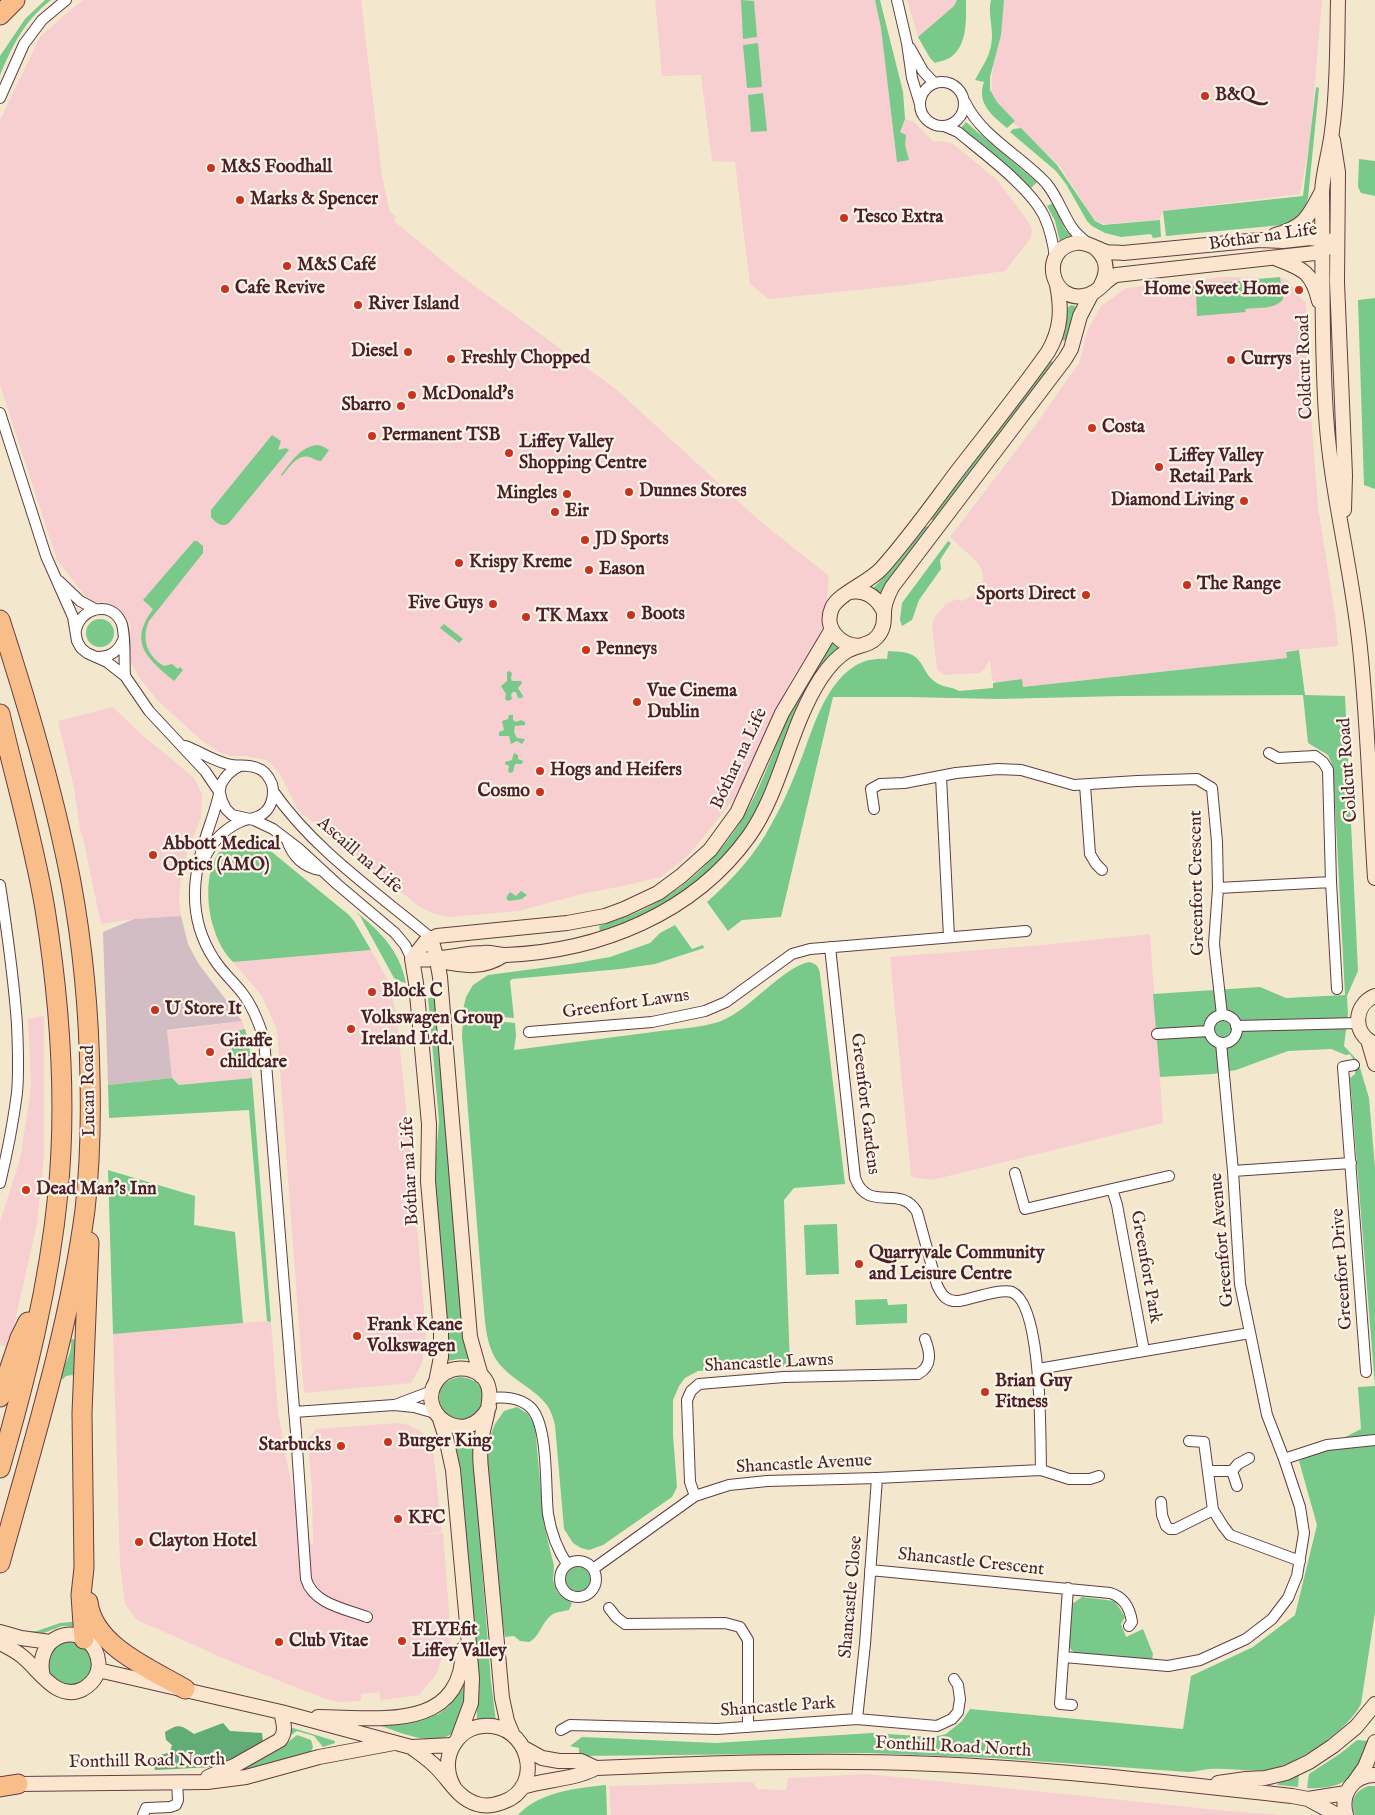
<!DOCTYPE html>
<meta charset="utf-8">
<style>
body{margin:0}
canvas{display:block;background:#f3e8cd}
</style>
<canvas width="1375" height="1815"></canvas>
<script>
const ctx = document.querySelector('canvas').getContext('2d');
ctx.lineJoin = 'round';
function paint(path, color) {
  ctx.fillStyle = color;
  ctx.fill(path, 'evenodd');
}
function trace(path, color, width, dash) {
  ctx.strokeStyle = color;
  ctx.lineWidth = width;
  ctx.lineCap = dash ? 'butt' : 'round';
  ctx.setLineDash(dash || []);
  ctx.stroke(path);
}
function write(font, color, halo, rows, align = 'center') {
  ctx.font = font + ' "IM FELL English",serif';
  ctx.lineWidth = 4.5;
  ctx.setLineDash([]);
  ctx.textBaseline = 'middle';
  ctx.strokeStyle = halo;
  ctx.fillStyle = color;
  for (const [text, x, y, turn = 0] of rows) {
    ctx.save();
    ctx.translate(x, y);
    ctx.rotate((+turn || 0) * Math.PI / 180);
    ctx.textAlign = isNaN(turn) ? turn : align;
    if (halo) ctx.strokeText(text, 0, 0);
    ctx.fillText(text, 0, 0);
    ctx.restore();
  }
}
paint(new Path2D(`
 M83 0H361L382 176 390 212 396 217 394 221 457 273 617 390 761 522 829 576 826 612 819 638 795 673 768 724 750 772 731 803 688 856 661 877 623 886 586 893 518 911 450 917 435 914 420 907 298 810 280 774 270 763 266 760 245 756H230L219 752 200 739 158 701 141 680 131 663 129 654 131 628 127 618 118 609 106 602H90L57 560 0 385V120L40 37 68 12Z
 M655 0H879L901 81 905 119 913 121 934 142 942 141 953 144 997 180 1028 221 1032 229 1031 238 1005 271 906 285 769 299 750 284 735 162 712 161 701 75 662 76Z
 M907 0H957L954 6 918 37Z
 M1003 0H1322L1310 140 1300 194 1163 211 1159 220 1105 224 1097 222 1091 215 1060 166 995 106 991 98 992 75Z
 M1223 277 1282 278 1288 280 1296 293 1306 303 1307 362 1318 507 1336 621 1338 646 1286 651 1287 658 1023 687 1021 679 996 683 992 679 990 660 984 669 979 673 944 675 937 669 932 625 935 617 946 604 957 599 962 601 976 594 983 581 982 570 976 561 950 537 1034 427 1079 363 1088 330 1101 306 1126 288Z
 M113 707 141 734 186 771 195 779 202 795 201 818 188 850 182 871 179 899 181 916 134 919 101 924 83 838 80 830 74 788 58 721Z
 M1150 934 1163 1123 932 1180 911 1177 890 957 1043 945Z
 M371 950 389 982 397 1019 414 1188 426 1334 422 1364 411 1383 304 1393 277 1030 262 996 233 962Z
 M44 1016V1157L37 1224 9 1347 0 1345V1222L20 1159 30 1096 31 1085 28 1019Z
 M242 1021 249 1044 252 1078 179 1085 172 1078 167 1031Z
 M267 1321 271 1322 278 1412 287 1463 304 1544 313 1543 312 1488 308 1445 309 1438 316 1429 398 1423 407 1424 423 1433 427 1446 433 1449 442 1532 413 1535 443 1533 451 1638 445 1657 441 1660 436 1675 419 1695 381 1700 379 1692 361 1694V1701L338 1702 323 1698 232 1662 137 1620 125 1604 120 1564 113 1334Z
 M869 1774 1228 1811 1283 1815H611L609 1786 749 1782 754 1783 757 1789 786 1790 788 1778Z`), '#f7cfd0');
paint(new Path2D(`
 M181 916 188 944 198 963 242 1021 167 1030 172 1078 108 1085 103 932 134 919Z`), '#d2bdc5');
paint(new Path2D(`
 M45 0H51C24 21 13 45 0 75V56L25 19Z
 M741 0 754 1 757 37 743 39Z
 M875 0H880L903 92 905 119 900 132 906 135 905 145 909 160 897 162 881 28Z
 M957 0H966C966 18 968 45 951 57 947 60 940 61 935 63L930 58 918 37 954 6Z
 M991 0H1004L1001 35 990 77V90L997 102 1015 121 1007 128C993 116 976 104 984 82L975 80C983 65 992 54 992 36 992 24 988 11 991 0Z
 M758 43 762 87 747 88 743 45Z
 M1316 87 1319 88 1308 198C1304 213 1296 220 1282 225L1166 236 1163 211 1303 196Z
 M763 93 767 131 751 132 748 95Z
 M966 122 975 130 1037 182 1031 188 961 128Z
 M1021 128 1057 165 1095 221 1103 225 1160 220 1161 237 1153 238 1151 234 1121 237 1105 233 1092 226 1087 221 1066 184 1056 171 1010 132 1013 129Z
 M1359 159 1375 161V196L1361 193 1358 187Z
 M1053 203 1065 229 1072 237 1060 242 1055 221 1047 206Z
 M1280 277 1283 299C1275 310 1258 307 1245 309L1246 312 1197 316 1196 294H1190L1188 286Z
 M1375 298V489L1364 485 1358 300Z
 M1071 305 1075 306 1076 308 1068 341 1062 340 1066 327 1067 308Z
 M1051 361 1056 364 935 522 931 519 927 523Z
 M272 435 281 441 278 450 286 448 289 450 229 523C222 528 216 523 211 517V510Z
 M317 445 322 446 329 450 321 461C316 461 314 458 309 457 297 454 289 468 282 476L281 475C291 462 300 447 317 445Z
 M932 526 882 595 873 588 887 574 923 527Z
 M194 541H197L203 546V553L149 621C141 639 147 656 164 666L172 664 178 669 180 667 183 670 174 681C147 658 128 643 153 609L143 600Z
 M948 541 951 543 940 560 941 569 919 600 912 620 902 626 900 620 902 603Z
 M86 633a14 14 0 1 1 28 0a14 14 0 1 1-28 0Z
 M444 624 463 639 459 643 440 628Z
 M832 642 841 649 819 673 814 669Z
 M1299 650 1305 695 1345 696 1358 971 1347 996 1348 1014 1344 1046 1358 1061 1369 1098 1375 1168V1612L1361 1704C1348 1730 1300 1762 1272 1769 1252 1773 1231 1768 1211 1769 1203 1769 1196 1772 1188 1772L994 1758 870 1753 579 1756V1748L570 1746 582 1737 716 1743 872 1733 934 1737 946 1734 962 1721 970 1709 1183 1729 1191 1676 1253 1647 1295 1615 1317 1525 1299 1461 1361 1429 1358 1387 1375 1386 1350 1078 1355 1074 1356 1064 1350 1054 1346 1055 1331 1049 1288 1051 1236 1070 1213 1074 1160 1077 1153 994 1260 987 1286 998 1345 995 1333 767 1328 755 1308 743 1303 695 1121 696 998 699 908 697H833L781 917 742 920 728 931 707 902C733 879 756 854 772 823 784 802 793 780 802 757 813 728 823 692 848 671 860 661 872 658 887 659L888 651C900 652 913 651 920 662 925 669 927 676 934 681 942 688 951 686 959 691L993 688V683L1022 679 1023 687 1287 658 1286 652Z
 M509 671 512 673 511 678 512 681H521L522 683 518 688 523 696 522 698H518L516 692H513L511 694 512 699 508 701 505 699 506 694 501 686 507 681V672Z
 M807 680 812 684 760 803 749 823 726 855 699 882 645 916 600 932 599 926C609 922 621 919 631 915 687 892 730 848 755 795 768 769 777 741 789 714 795 702 801 691 807 680Z
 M509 715H513V720L516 722 521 720 525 722V725L515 726 514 732 517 738 525 739 522 744 517 741 511 744 509 736H499V732L504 730 502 721 508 719Z
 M514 753 518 755V759L523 761 522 764H515L513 772 510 773 508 771 509 766 505 764V762L512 760Z
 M236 839H247L262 844 349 915 354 921 371 950 233 962C224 953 218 942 214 929 205 902 203 852 236 839Z
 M521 891 527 895 522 899 509 901 506 898 510 892 516 896Z
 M355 911C380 931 400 951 406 983L399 981 394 978 360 916Z
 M675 925 692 949 703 945 704 948 655 964 620 969 512 979 510 981 514 1018 462 1014 466 997 473 985 488 975 571 964 610 957 650 943 660 933Z
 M809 962C816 964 819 966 820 974L845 1184 794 1188 784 1200 790 1366 698 1371 685 1378 679 1386 673 1400V1435L677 1487 672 1497 603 1545 589 1550 581 1548 573 1543 564 1529 555 1425C553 1418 551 1410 546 1404 531 1385 504 1377 493 1354 485 1337 485 1318 483 1300L462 1036 463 1018 515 1023 516 1036 514 1050C560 1044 607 1038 653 1032 673 1029 703 1028 721 1021 750 1010 781 968 809 962Z
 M436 997 464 1339 469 1359H458L447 1361 448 1349 434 1178 439 1121 428 998Z
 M245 1029 249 1044 251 1060 234 1062V1058H232L231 1032Z
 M172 1078 179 1085 252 1078 271 1322 267 1321 249 1110 109 1118 108 1085Z
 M108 1170 195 1196 194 1225 235 1232 243 1323 113 1334Z
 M837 1224 839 1274 806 1275 804 1225Z
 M887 1299 888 1305 907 1304V1323L856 1325 855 1300Z
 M71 1339 77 1340 75 1377 72 1375 66 1376 62 1380C61 1363 73 1358 71 1339Z
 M460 1377C481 1379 484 1390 483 1408L466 1423 445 1416C436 1397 436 1382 460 1377Z
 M517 1407 528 1414 535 1426 544 1525 554 1566 553 1580 557 1592 563 1598 572 1603 569 1610C564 1611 557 1612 553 1614 542 1621 540 1637 529 1642L520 1641 514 1636 505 1637 495 1573 486 1462 489 1439 495 1424 504 1411Z
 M474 1440 475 1441 473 1456 474 1469 491 1681 496 1722 475 1724 477 1718 476 1692 453 1441Z
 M566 1579a12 12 0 1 1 24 0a12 12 0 1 1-24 0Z
 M1082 1597 1115 1601 1125 1617 1121 1624 1126 1637 1143 1629 1153 1654 1152 1660 1076 1653 1071 1650 1069 1644 1072 1604Z
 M71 1622H76L80 1627 62 1626 41 1634 22 1632 37 1631 60 1623Z
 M48 1664a22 22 0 1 1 44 0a22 22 0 1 1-44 0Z
 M464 1684H468L469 1691 453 1733C433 1748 400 1732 378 1725V1723L434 1711 437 1715 448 1707Z
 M293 1728 335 1741V1743L323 1747 314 1736 297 1731 291 1735 288 1734V1730Z
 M297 1735 311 1740 313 1747 311 1752 268 1768 226 1775 285 1741 287 1743Z
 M1357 1740 1368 1741C1361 1777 1343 1790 1307 1788L1309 1774 1341 1753Z
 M1299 1773 1298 1787 1278 1785 1277 1784Z
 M606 1785 607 1815H518C539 1792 576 1788 606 1785Z
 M1369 1786H1375V1815H1355C1349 1801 1355 1790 1369 1786Z`), '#79c98b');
paint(new Path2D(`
 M223 1723 230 1731 262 1733 263 1742 220 1765 212 1767 155 1770 153 1761 155 1757 170 1752 172 1745 166 1740 165 1732C179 1723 181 1725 194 1734Z`), '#62ad77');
const street = new Path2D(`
 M897 0 907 43 912 78 920 104
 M910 48 923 71 934 83
 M920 104a22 22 0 1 1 44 0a22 22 0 1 1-44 0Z
 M0 98 24 44 42 20 66 0
 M965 102C982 137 1020 155 1046 183 1057 196 1062 212 1071 226 1075 233 1082 238 1087 243
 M944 126 958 132C983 153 1030 187 1044 216 1050 229 1053 242 1055 257
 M0 413 46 556 73 617 77 641 81 648 87 653 107 662 125 676 149 711 205 771 220 793 222 801 226 809 232 815 254 820 273 829 298 848 337 884 395 933 405 945 412 959
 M59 581 80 601 95 609
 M76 630C80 608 111 600 121 622 126 632 124 664 125 676
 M97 657C110 657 118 652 123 640
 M185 746C199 751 212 760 227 764 237 767 247 764 257 768 264 770 269 777 272 784 275 796 271 811 259 816 253 819 246 819 240 822 235 824 229 828 224 832 215 839 209 849 204 859
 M1269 753 1278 758 1315 756 1323 762 1328 770 1331 882
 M240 766C231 770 226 775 221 784 218 805 209 825 203 846 191 884 191 924 214 959 222 972 234 982 243 994 253 1007 259 1023 264 1039L296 1433 306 1579C313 1604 346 1609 367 1617
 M941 777 949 937
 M1085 785 1090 854 1096 864 1102 870
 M273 791C314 850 376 892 431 938
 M874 809 871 789 880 784 904 783 956 773 998 769 1021 770 1074 785 1137 781 1197 779 1212 788 1217 842 1218 888 1214 944 1222 1015
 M287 840C292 856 304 868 321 870
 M0 885C7 931 14 978 17 1025 18 1047 19 1071 17 1093 13 1124 7 1154 0 1183
 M1218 888 1331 882 1337 989
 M830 947 855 1178C868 1214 900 1183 917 1212L937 1285C942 1296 947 1302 959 1301 972 1299 1001 1288 1012 1292 1043 1305 1040 1438 1041 1470
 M1209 1029a14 14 0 1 1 28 0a14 14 0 1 1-28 0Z
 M1236 1026 1358 1023
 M529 1032 652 1022 705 1011 726 1002 792 954 810 949 1026 931
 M1157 1034 1209 1031
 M1354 1065 1343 1067 1366 1372
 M1233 1171 1351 1163
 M1015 1173 1025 1209 1112 1189 1117 1205 1144 1351
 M1112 1189 1169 1176
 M1038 1369 1250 1333
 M490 1398C504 1397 519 1397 530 1407 549 1424 545 1489 548 1514 551 1532 557 1549 567 1564
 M395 1405 432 1391
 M294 1412 394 1405 414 1407 435 1413
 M1189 1441 1204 1442 1213 1510 1223 1526 1230 1535 1300 1561
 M1284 1459 1327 1445 1375 1440
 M1208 1471H1232
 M1237 1486 1232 1471 1238 1464 1249 1458
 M695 1496 690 1482 687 1400 691 1391 699 1384 784 1377 918 1374C933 1366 930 1352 925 1339
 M1161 1502 1162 1515 1166 1526 1170 1529H1175L1213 1510
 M560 1579a18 18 0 1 1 36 0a18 18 0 1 1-36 0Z
 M593 1569 695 1496 729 1485 767 1481 877 1478 1041 1470 1069 1479H1090L1099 1476
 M870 1570 1110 1593C1124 1597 1130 1608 1132 1622L1129 1626
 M1068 1588 1060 1704 1072 1705
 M609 1608 616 1617 625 1624 725 1623 740 1627 748 1640V1727
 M1064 1657 1168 1666 1200 1660 1246 1639 1272 1619 1288 1598 1297 1576 1304 1533 1300 1507 1284 1459 1267 1415 1240 1284 1233 1171 1221 1043
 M857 1719 865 1644 877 1478
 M561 1730 570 1725 717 1729 857 1719 937 1726 952 1719 958 1712 960 1699 958 1685 954 1679
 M143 1815 146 1808H148L170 1807 176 1805 178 1800 177 1783`);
const secondary = new Path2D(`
 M1338 0C1337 43 1338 88 1332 131 1330 151 1323 171 1322 192 1323 266 1321 341 1326 415 1331 493 1352 569 1360 648 1368 724 1370 802 1375 878
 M1333 140 1338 172 1337 282 1345 475 1344 510
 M1275 235C1304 227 1308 218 1321 193
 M1310 238 1337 242 1322 251 1315 253 1116 275C1105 280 1099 292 1088 295 1051 306 1038 250 1075 243 1087 241 1096 249 1107 252 1112 253 1118 252 1123 253L1260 240 1283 241Z
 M1094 247C1107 258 1109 270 1101 285
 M1277 259C1303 269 1312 272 1319 301
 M849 592C866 589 877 597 884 612
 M860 646C840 646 823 628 832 608 838 594 868 583 881 569 908 539 932 505 956 473 987 433 1019 393 1048 352 1061 330 1062 310 1057 285
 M431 938 437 960 440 977 470 1337 481 1376
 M412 959C437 962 459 953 483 953 491 952 498 955 506 955 599 951 693 914 749 836 782 789 789 727 821 678 827 669 837 657 847 651 857 645 869 646 877 637 884 629 884 622 884 612 884 603 888 595 892 587L1065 359 1071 349 1080 316 1092 293
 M441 961C464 966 483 969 504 955
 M1375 996C1353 1005 1352 1034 1375 1044
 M1368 1040 1375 1064
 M436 1382 441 1357V1333L428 1181 429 1124 416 983 412 959 426 941 437 936 567 923 605 916 624 909 658 893 681 876 710 850 737 813 782 713 832 629
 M489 1407C465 1452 411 1410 439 1378 446 1370 457 1367 467 1369 505 1377 484 1418 481 1441 480 1450 480 1460 481 1469L502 1698 507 1721 512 1733
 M440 1419 446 1438 453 1470 472 1678 471 1703 458 1738
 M0 1632 21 1638 50 1642
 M0 1643C8 1647 16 1651 23 1657 40 1671 57 1702 83 1689 88 1686 93 1682 96 1676 100 1668 99 1658 95 1650 78 1620 33 1636 43 1677
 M98 1670 281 1712 411 1747 453 1745
 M318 1717C375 1717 462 1734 463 1649
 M411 1747C419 1753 428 1759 435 1766 449 1779 457 1798 477 1804 486 1807 495 1805 503 1802 546 1787 529 1722 483 1726 470 1727 459 1735 453 1746 445 1760 447 1776 455 1789
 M524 1748 542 1758 559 1761H581L596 1768
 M208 1777 234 1766 280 1740C287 1731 283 1722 281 1712
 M1355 1781 1365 1767 1375 1742
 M1218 1783 1246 1779 1265 1778 1286 1773 1309 1762 1333 1746 1356 1727 1375 1704
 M18 1784 207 1782 246 1777 319 1757 394 1743
 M522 1787C547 1779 573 1780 596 1768 709 1763 822 1759 935 1764 1055 1769 1173 1783 1292 1796L1308 1799 1337 1815
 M1308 1799 1346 1793
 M1346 1815C1340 1794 1353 1775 1375 1775`);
const highway = new Path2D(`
 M0 15 15 0
 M0 620C28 706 54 793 71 882 83 947 89 1013 90 1079 91 1123 90 1166 85 1210 69 1330 32 1446 0 1563
 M0 714C15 779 34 843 45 909 60 1003 67 1099 58 1193 49 1286 26 1378 0 1468
 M0 1397 20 1338 28 1322
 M88 1602C93 1646 151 1669 185 1689
 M84 1639 81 1595 84 1568 82 1413 89 1242
 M0 1787 18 1784`);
trace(street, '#633d43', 12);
trace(secondary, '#633d43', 16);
trace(highway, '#633d43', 21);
trace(street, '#fff', 10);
trace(secondary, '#fce5cf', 14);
trace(highway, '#f8bd88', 19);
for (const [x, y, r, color] of [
 [1205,96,5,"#c8321e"],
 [211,168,5,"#c8321e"],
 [240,200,5,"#c8321e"],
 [844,218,5,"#c8321e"],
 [287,266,5,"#c8321e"],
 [225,289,5,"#c8321e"],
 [1299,290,5,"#c8321e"],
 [358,305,5,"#c8321e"],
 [408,352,5,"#c8321e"],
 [451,359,5,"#c8321e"],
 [1231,360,5,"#c8321e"],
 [412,395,5,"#c8321e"],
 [401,406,5,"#c8321e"],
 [1092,428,5,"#c8321e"],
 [372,436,5,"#c8321e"],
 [509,453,5,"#c8321e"],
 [1159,467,5,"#c8321e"],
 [629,492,5,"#c8321e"],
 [567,494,5,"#c8321e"],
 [1244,501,5,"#c8321e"],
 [555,512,5,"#c8321e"],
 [585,540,5,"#c8321e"],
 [459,563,5,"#c8321e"],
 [589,570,5,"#c8321e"],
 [1187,585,5,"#c8321e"],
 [1086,595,5,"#c8321e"],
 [493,604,5,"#c8321e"],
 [631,615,5,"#c8321e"],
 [526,617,5,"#c8321e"],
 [586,650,5,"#c8321e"],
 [637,702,5,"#c8321e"],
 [540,771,5,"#c8321e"],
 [540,792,5,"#c8321e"],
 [153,855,5,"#c8321e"],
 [372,992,5,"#c8321e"],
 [155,1010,5,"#c8321e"],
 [351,1029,5,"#c8321e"],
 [210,1052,5,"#c8321e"],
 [26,1190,5,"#c8321e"],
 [859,1264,5,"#c8321e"],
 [357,1336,5,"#c8321e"],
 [985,1392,5,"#c8321e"],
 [388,1442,5,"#c8321e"],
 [341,1446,5,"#c8321e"],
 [398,1519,5,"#c8321e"],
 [139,1542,5,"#c8321e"],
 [402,1641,5,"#c8321e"],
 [279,1642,5,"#c8321e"]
]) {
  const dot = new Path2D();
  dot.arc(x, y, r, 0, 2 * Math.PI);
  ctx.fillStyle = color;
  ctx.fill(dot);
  trace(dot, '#fcf5e5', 2);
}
write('bold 18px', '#4a1f2b', '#fcf5e5', [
 ["B&Q",1215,96],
 ["M&S Foodhall",221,168],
 ["Marks & Spencer",250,200],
 ["Tesco Extra",854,218],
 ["M&S Café",297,266],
 ["Cafe Revive",235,289],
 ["Home Sweet Home",1289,290,"right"],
 ["River Island",368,305],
 ["Diesel",398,352,"right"],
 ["Freshly Chopped",461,359],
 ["Currys",1241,360],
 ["McDonald's",422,395],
 ["Sbarro",391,406,"right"],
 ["Costa",1102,428],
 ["Permanent TSB",382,436],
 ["Liffey Valley",519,443],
 ["Shopping Centre",519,464],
 ["Liffey Valley",1169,457],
 ["Retail Park",1169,478],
 ["Dunnes Stores",639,492],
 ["Mingles",557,494,"right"],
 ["Diamond Living",1234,501,"right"],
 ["Eir",565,512],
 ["JD Sports",595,540],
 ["Krispy Kreme",469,563],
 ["Eason",599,570],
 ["The Range",1197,585],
 ["Sports Direct",1076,595,"right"],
 ["Five Guys",483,604,"right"],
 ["Boots",641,615],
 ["TK Maxx",536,617],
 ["Penneys",596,650],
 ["Vue Cinema",647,692],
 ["Dublin",647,713],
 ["Hogs and Heifers",550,771],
 ["Cosmo",530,792,"right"],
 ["Abbott Medical",163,845],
 ["Optics (AMO)",163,866],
 ["Block C",382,992],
 ["U Store It",165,1010],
 ["Volkswagen Group",361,1019],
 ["Ireland Ltd.",361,1040],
 ["Giraffe",220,1042],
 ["childcare",220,1063],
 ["Dead Man’s Inn",36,1190],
 ["Quarryvale Community",869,1254],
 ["and Leisure Centre",869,1275],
 ["Frank Keane",367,1326],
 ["Volkswagen",367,1347],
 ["Brian Guy",995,1382],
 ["Fitness",995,1403],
 ["Burger King",398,1442],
 ["Starbucks",331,1446,"right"],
 ["KFC",408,1519],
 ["Clayton Hotel",149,1542],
 ["FLYEfit",412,1631],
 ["Liffey Valley",412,1652],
 ["Club Vitae",289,1642]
], 'left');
write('18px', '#4a1f2b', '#fcf5e5', [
 ["Bóthar na Life",1263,238,-8],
 ["Coldcut Road",1306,367,-92],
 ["Bóthar na Life",740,759,-65],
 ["Coldcut Road",1349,770,-94],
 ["Ascaill na Life",359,856,41],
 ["Greenfort Crescent",1198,883,-91],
 ["Greenfort Lawns",626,1005,-8],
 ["Lucan Road",90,1091,-91],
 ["Greenfort Gardens",864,1104,83],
 ["Bóthar na Life",411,1171,-93],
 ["Greenfort Avenue",1223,1240,-95],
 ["Greenfort Park",1145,1267,80],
 ["Greenfort Drive",1343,1269,-94],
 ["Shancastle Lawns",769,1364,-3],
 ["Shancastle Avenue",804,1465,-3],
 ["Shancastle Crescent",971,1563,6],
 ["Shancastle Close",852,1597,-85],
 ["Shancastle Park",778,1708,-4],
 ["Fonthill Road North",953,1748,3],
 ["Fonthill Road North",147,1762,-1]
]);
</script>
